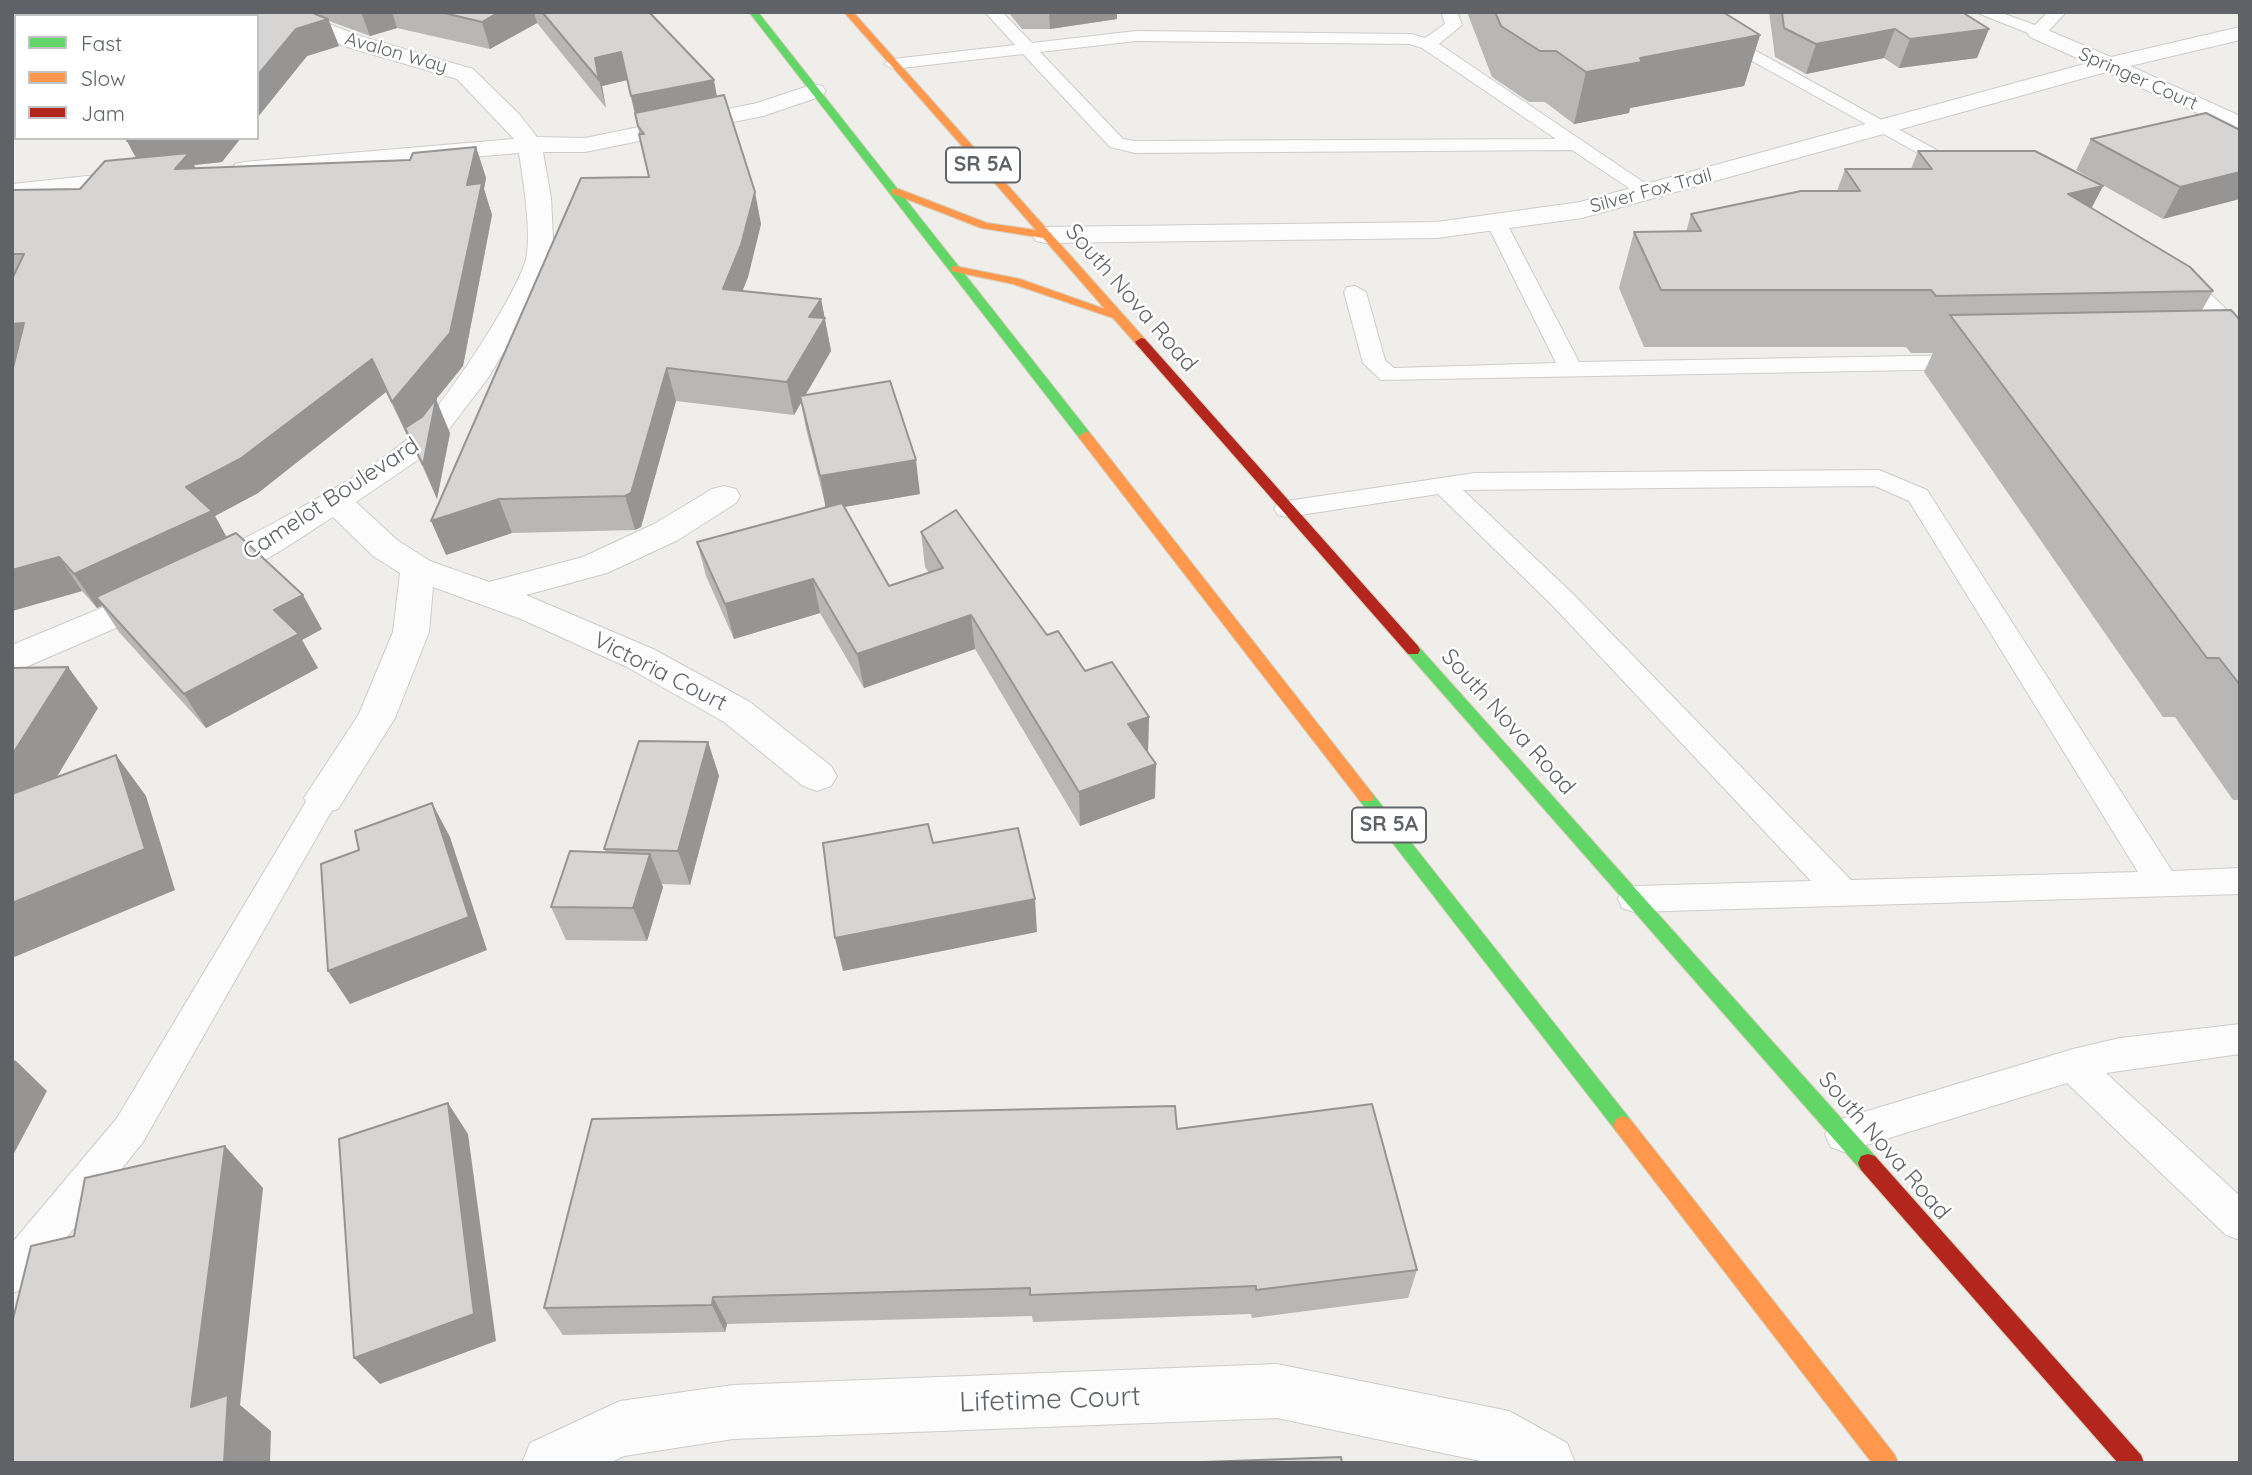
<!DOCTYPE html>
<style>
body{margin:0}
#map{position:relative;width:2252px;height:1475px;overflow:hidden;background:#efeeea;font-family:Quicksand,sans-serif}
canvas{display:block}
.frame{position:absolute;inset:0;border:14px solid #5f6368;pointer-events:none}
.legend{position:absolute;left:14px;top:14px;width:245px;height:126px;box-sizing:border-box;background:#fff;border:2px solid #bfc1c3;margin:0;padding:9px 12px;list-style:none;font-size:21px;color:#5f6368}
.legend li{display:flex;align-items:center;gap:14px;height:35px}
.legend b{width:35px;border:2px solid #bfc1c3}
</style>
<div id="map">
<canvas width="2252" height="1475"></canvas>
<div class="frame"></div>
<ul class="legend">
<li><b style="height:9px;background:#63d668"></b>Fast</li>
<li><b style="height:9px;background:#ff974d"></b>Slow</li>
<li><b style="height:9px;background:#b3261e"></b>Jam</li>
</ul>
</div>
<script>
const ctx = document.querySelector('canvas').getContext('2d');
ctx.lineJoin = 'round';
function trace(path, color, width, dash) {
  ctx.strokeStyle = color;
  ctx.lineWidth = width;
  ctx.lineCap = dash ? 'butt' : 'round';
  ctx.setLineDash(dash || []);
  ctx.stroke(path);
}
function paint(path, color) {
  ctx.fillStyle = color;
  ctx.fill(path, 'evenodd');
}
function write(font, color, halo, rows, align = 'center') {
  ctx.font = font + ' Quicksand,sans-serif';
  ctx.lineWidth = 5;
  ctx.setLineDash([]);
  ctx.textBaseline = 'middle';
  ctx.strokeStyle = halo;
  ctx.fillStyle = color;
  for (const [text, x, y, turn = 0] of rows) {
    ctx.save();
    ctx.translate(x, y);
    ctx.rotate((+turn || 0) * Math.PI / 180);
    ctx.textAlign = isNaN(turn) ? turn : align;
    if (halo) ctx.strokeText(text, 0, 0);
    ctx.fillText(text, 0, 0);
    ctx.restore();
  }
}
const lane = new Path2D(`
 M985 12H1002L1032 43 1136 31 1411 34 1425 38 1445 24 1441 12H1457L1462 25 1439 44 1658 192 1655 196H1641L1572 150 1135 153 1110 147 1023 54 893 69 884 64 893 59 1015 45ZM1136 41 1410 44 1422 48 1556 139 1135 141 1123 139 1040 52Z
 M1664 12H1685L1971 169 1961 175 1954 173Z
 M1975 12H1999L2035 25 2048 12H2066L2044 36 2038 37Z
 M1496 216 1506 222 1579 362 1969 355 1980 362 1969 369 1381 380 1363 363 1344 292 1347 287 1355 286 1366 292 1385 360 1394 368 1556 363 1486 222Z
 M2171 275 2207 291 2240 322V341L2232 339 2191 301 2160 281Z
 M1879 470 1927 490 2172 871 2240 868V894L1634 912 1622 908 1618 899 1622 890 1634 886 1811 881 1552 605 1438 494 1287 517 1278 515 1274 509 1278 503 1287 501 1475 473ZM1875 486 1909 501 2138 872 1851 880 1572 593 1463 490Z
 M324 786 335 790 339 798 143 1142 26 1288 12 1293V1243L117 1118 313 790Z
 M2240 1024V1054L2106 1073 2240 1196V1240L2226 1235 2067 1083 1844 1152 1831 1147 1825 1135 1831 1123 1844 1118 2073 1049 2120 1038Z`);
const street = new Path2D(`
 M267 12H297L363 37 473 69 519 114 537 137 585 138 757 103 814 84 822 86 826 91 822 96 763 116 585 152H543L551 198 554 258 529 310 488 378 434 449 356 502 397 540 430 561 489 582 583 557 654 524 712 489 724 486 736 489 740 496 736 503 678 540 607 573 526 595 653 649 750 702 831 766 837 776 831 786 817 791 803 786 724 722 627 667 521 619 433 587 429 632 395 718 338 809 324 813 310 809 304 798 359 714 393 632 400 573 373 556 333 517C302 536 230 590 196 581L191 573C200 559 262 530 281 519 323 495 374 468 411 436 440 412 517 295 526 259 532 234 523 179 519 153L244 176 235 174 232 169 235 164 244 162 514 139 457 79 347 47 270 16Z
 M2038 26 2111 57 2240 27V40L2130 66 2240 116V132L2106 72 1582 218 1437 238 1045 243 1036 241 1032 235 1036 229 1045 227 1437 222 1580 202 2088 63 2030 37 2027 32Z
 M135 171 144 174 148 179 144 184 12 200V184Z
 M157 585 169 589 175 597 169 605 12 673V645Z
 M1277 1364 1509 1411 1567 1443 1575 1463H1490L1277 1418 733 1439 624 1456 610 1463H522L530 1443 620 1401 733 1385Z`);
const fast = new Path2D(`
 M749 12H758L1090 433V439H1080Z
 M1413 645 1418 646 1875 1156 1878 1163 1875 1170 1868 1172 1861 1170 1408 654 1406 650 1408 646Z
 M1366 791 1372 793 1630 1119 1633 1125 1630 1131 1623 1134 1616 1131 1360 801 1358 797 1360 793Z`);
const slow = new Path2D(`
 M844 12H853L1145 339V345H1137L1113 318 1013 284 951 271V267L955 266 1020 279 1105 309 1043 238 981 228 891 193V189H899L987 223 1036 230Z
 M1085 432 1090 433 1372 793 1374 797 1372 801H1360L1080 439 1079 436Z
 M1623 1116 1630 1119 1895 1455 1898 1463H1872L1616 1131 1613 1125 1616 1119Z`);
const jam = new Path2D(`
 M1141 338 1145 339 1418 646 1420 650 1418 654H1408L1137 345 1135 342Z
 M1868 1154 1875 1156 2141 1455 2144 1463H2118L1861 1170 1858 1163 1861 1156Z`);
trace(lane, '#cbcccc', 2);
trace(street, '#cbcccc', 2);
trace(fast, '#d7ceb8', 2);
trace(slow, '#d7ceb8', 2);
trace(jam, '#d7ceb8', 2);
paint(lane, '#fdfcfc');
paint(street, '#fdfcfc');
paint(fast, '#63d668');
paint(slow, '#ff974d');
paint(jam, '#b3261e');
paint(new Path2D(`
 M12 12H649L717 97 761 224 748 277 742 291 821 299 831 351 805 395 920 494 844 507 889 586 929 573 925 567 921 532 1047 635 1085 671 1149 717 1148 751H1147L1155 798 1080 826 975 649 864 688 820 613 734 639 706 576 697 542 826 507 806 429 801 402 794 415 676 401 641 527 635 530 512 533 446 555 649 177 627 80 602 86 606 108 537 23 490 49 397 28 370 36 329 21 339 46 307 56 257 118V16H16Z
 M1008 12H1117V19L1050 29H1022Z
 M1467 12H1723L1760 35 1744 86 1630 108 1629 113 1574 124 1545 102H1529L1492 77Z
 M1769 12H1962L1977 58 1899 68 1884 58 1806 74 1775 57Z
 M2240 130 2163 219 2076 170 2091 139Z
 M127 141 222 162 194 165 196 169 410 160 476 147 486 178 484 189 492 215 463 366 421 418 450 433 437 499 408 434 407 435 386 392 258 493 215 516 226 537 322 629 302 640 318 668 206 728 119 632 102 606 97 608 82 591 12 611 15 359 12 360V190L80 189 136 158Z
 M1918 151 2103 186 2091 208 2213 291 2202 310 2240 320V800H2233L2175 717H2163L1924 372 1933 353H1911L1906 347H1644L1619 288 1634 232H1686L1691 214 1837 191 1845 169H1911Z
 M708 742 719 776 690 885 662 884 663 887 647 941 566 940 551 907 606 852 604 849Z
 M1177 1129 1417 1270 1408 1298 1252 1318 1251 1314 1033 1322 1032 1316 727 1324 725 1332 563 1335 544 1308Z`), '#b8b7b5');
paint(new Path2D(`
 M55 12H150L151 15 42 16Z
 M361 12H392L397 28 370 36Z
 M499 12H534L537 23 490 49 482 22Z
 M1049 12H1117V19L1050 29Z
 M328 19 339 46 307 56 257 118V76L296 29Z
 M16 23V54L12 55V24Z
 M1895 29 1884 58 1806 74 1816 44Z
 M1989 29 1977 58 1899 68 1910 39Z
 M1760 35 1744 86 1630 108 1629 113 1574 124 1586 72 1640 58Z
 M621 52 627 80 602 86 606 108 599 80 595 58Z
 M714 80 719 108 638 125 631 96Z
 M153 138H241L222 162 194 165 204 184 142 169 127 141Z
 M476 147 486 178 484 189 492 215 463 366 407 435 392 402 467 185Z
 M2240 172V199L2163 219 2180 187Z
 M2103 186 2075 240 2068 194Z
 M755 192 761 224 748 277 730 322 723 289Z
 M821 299 831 351 794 415 787 382 809 317Z
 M24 323 44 356 12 360V324Z
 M372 359 386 392 258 493 215 516 231 545 96 597 102 606 97 608 74 574 186 487Z
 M667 368 676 401 641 527 635 530 625 496Z
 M436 399 450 433 437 499 423 465Z
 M916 460 920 494 826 510 820 476Z
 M499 499 512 533 446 555 431 521Z
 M59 557 82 591 12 611V570Z
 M813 579 820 613 734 639 725 604Z
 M303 595 322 629 302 640 318 668 206 728 184 694 274 610Z
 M971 615 975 649 864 688 857 654Z
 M68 667 98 708 15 847 12 845V755Z
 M1149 717 1148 751 1128 758V724Z
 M708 742 719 776 690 885 678 851Z
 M116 755 146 796 175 890 12 958V903Z
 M1156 764 1155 798 1080 826 1079 792Z
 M432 803 450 837 487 950 350 1004 328 971Z
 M650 854 663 887 647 941 633 908Z
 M1035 899 1037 932 843 971 835 938Z
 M15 1060 47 1091 12 1157V1064Z
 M448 1103 468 1134 496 1341 380 1384 354 1358Z
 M225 1146 263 1188 240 1405 271 1431 270 1463H224L191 1407Z
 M713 1297 727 1324 725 1332 712 1305Z`), '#969594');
const building = new Path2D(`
 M12 12H55L42 16H16V23L12 24Z
 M200 12H310L328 19 296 29 257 76V16H206Z
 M440 12H499L482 22Z
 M542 12H649L714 80 631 96 621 52 595 58 599 80Z
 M1495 12H1723L1760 35 1640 58 1642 62 1586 72 1556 51H1540L1501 26Z
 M1782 12H1962L1989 29 1910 39 1895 29 1816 44 1784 28Z
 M724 95 755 192 741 245 723 289 821 299 809 317 825 318 787 382 667 368 631 493 625 496 499 499 431 521 581 178 649 177 639 134H644L638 126 635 113Z
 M2206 113 2240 130V172L2180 187 2091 139Z
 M129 138H153L127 141Z
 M476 147 467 185 482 183 450 333 392 402 372 359 240 459 186 487 212 511 74 574 59 557 12 570V372L24 323 12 324V279L24 254H12V190L80 189 105 161 189 153 175 169 410 160 413 153Z
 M1918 151H2035L2103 186 2068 194 2190 267 2213 291 1936 296 1931 290H1661L1634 232 1701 231 1691 214 1801 191H1860L1845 169H1932Z
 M2231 310 2240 320V685L2219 658H2207L1950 315Z
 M890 381 916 460 820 476 800 396Z
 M436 399 423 465 405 428 422 417Z
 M842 503 889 586 943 568 921 532 956 510 1047 635 1058 631 1085 671 1112 662 1149 717 1128 724 1156 764 1079 792 971 615 857 654 813 579 725 604 697 542Z
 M236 533 303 595 274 610 299 634 184 694 96 597Z
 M68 667 12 755V668Z
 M639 741 708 742 678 851 604 849Z
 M116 755 145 849 12 903V794Z
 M432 803 469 917 328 971 321 864 359 850 355 831Z
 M928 824 933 843 1018 828 1035 899 835 938 823 843Z
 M570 851 650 854 633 908 551 907Z
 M448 1103 474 1314 354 1358 339 1139Z
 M1372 1104 1417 1270 1256 1290V1286L1030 1295V1288L713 1297 712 1305 544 1308 592 1119 1175 1106 1177 1129Z
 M225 1146 191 1407 228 1395 224 1463H12V1323L31 1246 74 1236 85 1178Z
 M1341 1457 1342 1463H1176Z`);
paint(building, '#d6d5d3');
trace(building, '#969594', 2);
write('19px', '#5f6368', '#fff', [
 ["Avalon Way",396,53,16],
 ["Springer Court",2138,79,24],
 ["Silver Fox Trail",1651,191,-15]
]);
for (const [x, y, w] of [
 [983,165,74],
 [1389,825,74]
]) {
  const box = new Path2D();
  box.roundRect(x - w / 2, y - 17.5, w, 35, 5);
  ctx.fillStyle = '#fff';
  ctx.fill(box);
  trace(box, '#5f6368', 2);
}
write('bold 21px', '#5f6368', null, [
 ["SR 5A",983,165],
 ["SR 5A",1389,825]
]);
write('23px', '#5f6368', '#fff', [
 ["South Nova Road",1131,298,49],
 ["Camelot Boulevard",331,499,-33],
 ["Victoria Court",660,672,27],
 ["South Nova Road",1508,722,48],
 ["South Nova Road",1884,1146,49]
]);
write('28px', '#5f6368', '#fff', [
 ["Lifetime Court",1050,1400,-2]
]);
</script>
